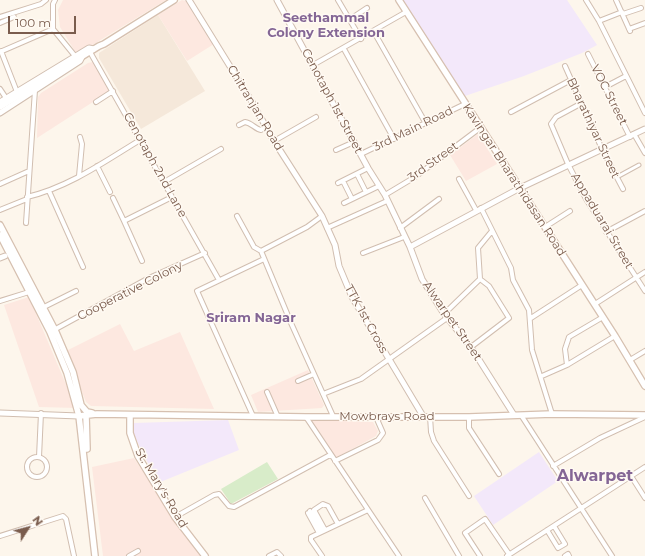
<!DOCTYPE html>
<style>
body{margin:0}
#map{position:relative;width:645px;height:556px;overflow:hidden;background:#fdf6ec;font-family:Montserrat,sans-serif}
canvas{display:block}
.north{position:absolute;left:8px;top:508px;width:40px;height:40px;-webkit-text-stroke:3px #fffaf3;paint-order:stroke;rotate:54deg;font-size:11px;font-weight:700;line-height:16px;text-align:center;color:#7a5c4d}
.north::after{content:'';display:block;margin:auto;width:14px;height:18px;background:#7a5c4d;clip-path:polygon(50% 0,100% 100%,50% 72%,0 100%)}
.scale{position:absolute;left:8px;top:16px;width:68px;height:18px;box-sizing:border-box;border:2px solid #7a5c4d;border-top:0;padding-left:5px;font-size:12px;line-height:14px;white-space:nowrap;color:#7a5c4d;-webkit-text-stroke:3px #fffaf3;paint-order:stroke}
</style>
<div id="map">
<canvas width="645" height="556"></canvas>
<div class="north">N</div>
<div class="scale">100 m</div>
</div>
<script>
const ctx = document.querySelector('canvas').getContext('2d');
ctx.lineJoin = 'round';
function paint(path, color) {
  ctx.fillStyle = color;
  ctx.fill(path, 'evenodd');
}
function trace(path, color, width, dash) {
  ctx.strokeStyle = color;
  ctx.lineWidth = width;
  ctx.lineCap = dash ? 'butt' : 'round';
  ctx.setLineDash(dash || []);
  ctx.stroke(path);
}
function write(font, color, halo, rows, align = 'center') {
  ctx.font = font + ' Montserrat,sans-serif';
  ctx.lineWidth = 3;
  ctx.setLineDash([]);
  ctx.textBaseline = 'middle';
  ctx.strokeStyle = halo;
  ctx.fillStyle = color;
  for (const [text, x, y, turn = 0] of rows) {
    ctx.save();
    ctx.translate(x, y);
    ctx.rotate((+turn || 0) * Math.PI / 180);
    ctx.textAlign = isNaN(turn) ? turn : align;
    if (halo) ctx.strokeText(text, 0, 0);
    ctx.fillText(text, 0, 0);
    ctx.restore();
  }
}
paint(new Path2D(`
 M158 15 205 91 141 129 99 58V53Z`), '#f5e8da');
paint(new Path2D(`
 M63 0H166L81 52 76 53 60 27 58 10Z
 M182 0 186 1 214 44 187 61 158 15Z
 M93 62 110 91 37 138 38 97 41 93 88 63Z
 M478 134 497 164 466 181 450 155Z
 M29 297 76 408 39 407 4 305Z
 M120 324 134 351 180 332 214 409 91 406 86 402 66 351Z
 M308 370 324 405 322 408 258 412 251 395Z
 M311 420 373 422 378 431 376 436 336 458 333 456Z
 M134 458 182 531 201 556H103L92 467Z`), '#fde8e0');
paint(new Path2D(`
 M402 0H567L597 45 582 53 524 76 462 97Z
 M228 420 239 450 158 483 131 429 134 423Z
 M539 452 558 481 493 525 474 496Z`), '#f3e8fa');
paint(new Path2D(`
 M267 462 278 479 231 504 221 489Z`), '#d8ecc9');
const pedestrian = new Path2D(`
 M617 177 639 165`);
const minor = new Path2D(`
 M55 0 53 4V29L75 56
 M338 0 361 39
 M586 0 599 21 645 113
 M616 0 630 31
 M623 14 641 8
 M0 17 41 4 46 0
 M349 20 367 8
 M599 21 622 12
 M0 23 14 17
 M629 29 645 23
 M374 32 425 122
 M344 49 394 139
 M1 51 17 92
 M0 52 53 29
 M90 52 219 280
 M588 54 630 137
 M313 65 406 12
 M565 66 602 149 623 189
 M605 87 626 76
 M0 89 6 98
 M96 102 113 91
 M582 103 556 117 551 124 568 164 586 199 645 291
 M511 112 571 80
 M239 125 245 122C252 123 255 129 261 130L266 127
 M634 134 645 153
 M274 141 316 117
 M336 150 354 142
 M361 154 465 104
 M97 166 110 192
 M357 174 366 192
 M79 176 82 144 80 137
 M459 179 476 210
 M343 181 352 199
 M164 182 221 149
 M338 183 368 168
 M0 184 29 171
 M49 191 83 267
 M385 195 415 177 480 128
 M27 197C69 187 104 162 140 140
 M113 198 124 221
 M344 203 379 186
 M481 208 511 268 513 280 529 310 532 350 552 414
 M0 210 27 199
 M237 216 254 247 261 251 291 323 333 416
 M26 223 35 90
 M545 227 570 211
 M327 228 387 201
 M400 228 439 199
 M606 232 645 211
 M261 251 307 227 322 216
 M363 253 404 237
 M142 261 124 221 172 197
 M0 301 29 292
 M595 304 645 272
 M44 307 76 291
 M444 314 480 279 478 248 492 231
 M531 318 582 285
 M52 331 149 278 205 253
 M471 347 509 318 489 286 480 279
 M630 360 645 351
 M567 365 565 349 569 337 603 317
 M542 376 567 365 615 336
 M298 381 314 374
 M267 392 278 417
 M323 394 361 379 447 318
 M521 415 612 556
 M253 416 197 291 264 259
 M430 416 431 432 434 441 469 496
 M306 417 399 556
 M469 417V428L499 474
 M39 457 41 413
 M27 467a10 10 0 1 1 20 0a10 10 0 1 1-20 0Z
 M335 461 378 440 383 433 376 417
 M553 466 600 438 645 417
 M631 476 645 498
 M425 498 459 556
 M310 511 322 531
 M308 513 319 533
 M175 517 214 495 219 494 229 506 234 507 330 455
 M325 530 314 510 323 504 328 506 338 524
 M547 530 558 548 565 544 554 526
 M0 536 63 516 66 519 74 556
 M129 556 138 551
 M269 556 277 552 281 556
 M322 556 311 540V537L368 510
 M480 556 465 533 485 519 509 554
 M507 556 645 467
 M565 556 568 554 569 556`);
const tertiary = new Path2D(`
 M189 0 252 102 274 141 322 216 335 245 339 266 352 297 423 416
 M277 0 368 168 385 195 410 247 422 279 444 314 471 347 514 415
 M0 102 89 48 94 49
 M0 113 80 61 82 57
 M410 247 520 188 645 129
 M0 258 5 256
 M0 413 79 416`);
const secondary = new Path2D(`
 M399 0 615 336 645 386
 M0 107 99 46 104 44 174 0
 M0 225 55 330 73 372 81 405 87 412 92 413
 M0 235 50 332 67 373 79 416 95 556
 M86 415 87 449
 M130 415V433L138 456 175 517 205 556
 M79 416 97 414 306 417H469L552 414 645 415`);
trace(pedestrian, '#d1beb0', 5);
trace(minor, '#d1beb0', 6);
trace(tertiary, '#d1beb0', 7);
trace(secondary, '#d6c0b0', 8);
trace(pedestrian, '#fff', 3);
trace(minor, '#fff', 4);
trace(tertiary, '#fff', 5);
trace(secondary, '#fff', 5.5);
write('12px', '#7a5c4d', '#fffaf3', [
 ["VOC Street",609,95,63],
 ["Cenotaph 1st Street",332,101,62],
 ["Chitranjan Road",255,108,59],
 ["Bharathiyar Street",593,128,65],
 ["3rd Main Road",413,129,-26],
 ["3rd Street",433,162,-36],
 ["Cenotaph 2nd Lane",155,165,61],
 ["Kavingar Bharathidasan Road",514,180,57],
 ["Appaduarai Street",602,221,59],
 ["Cooperative Colony",130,291,-27],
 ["TTK 1st Cross",366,319,61],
 ["Alwarpet Street",452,321,55],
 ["Mowbrays Road",387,416],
 ["St. Mary's Road",161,488,59]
]);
write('bold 13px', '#846695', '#fffaf3', [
 ["Seethammal",326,18],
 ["Colony Extension",326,33],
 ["Sriram Nagar",251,318]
]);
write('bold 16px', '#846695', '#fffaf3', [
 ["Alwarpet",595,476]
]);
</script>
